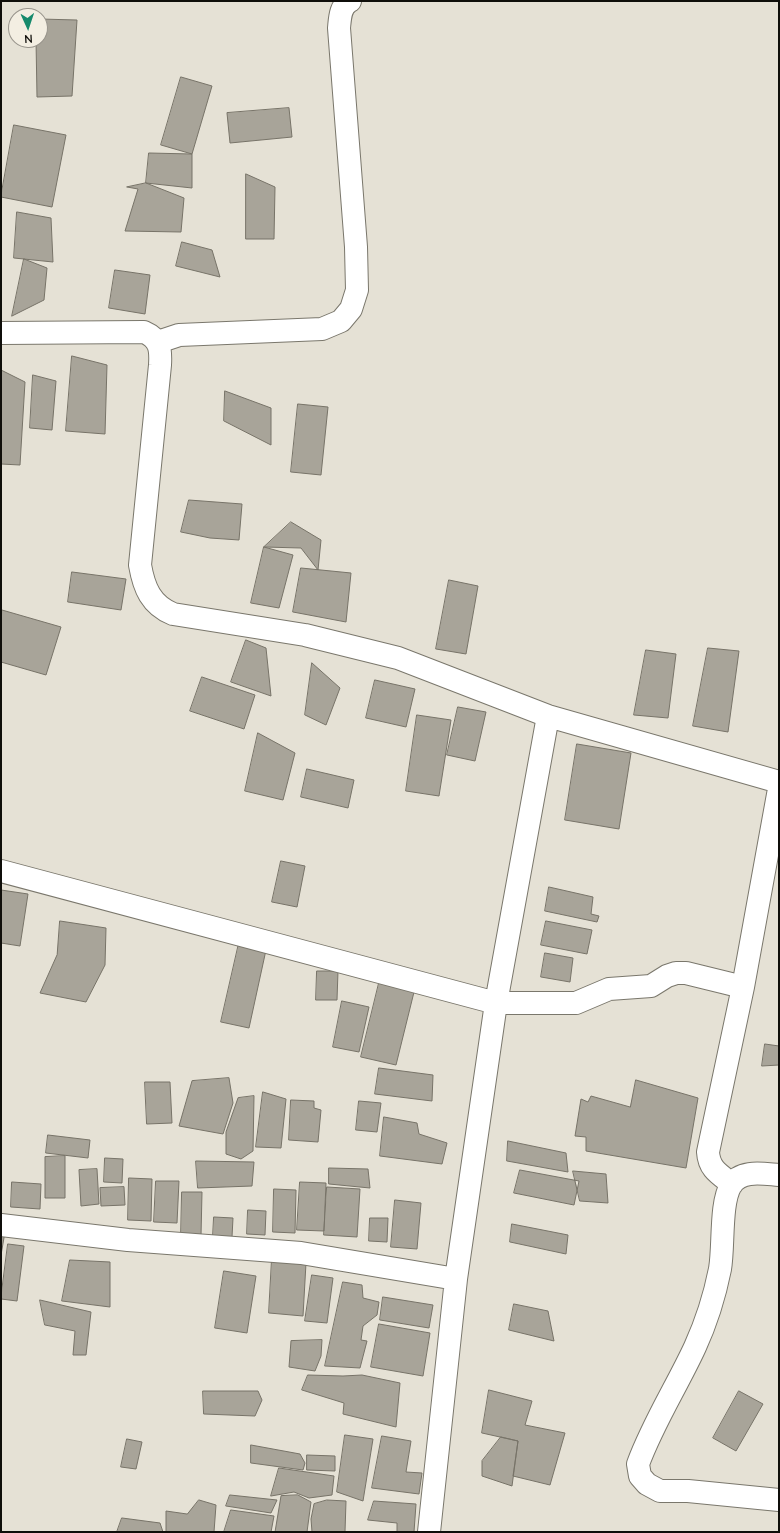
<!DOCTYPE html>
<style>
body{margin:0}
#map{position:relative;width:780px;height:1533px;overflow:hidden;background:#e5e1d5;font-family:Lato,sans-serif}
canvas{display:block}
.frame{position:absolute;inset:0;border:2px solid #0f0e0a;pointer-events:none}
.north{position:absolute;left:8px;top:8px;width:40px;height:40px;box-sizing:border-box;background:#f3eee2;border:1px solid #98948c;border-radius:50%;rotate:177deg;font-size:11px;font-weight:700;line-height:16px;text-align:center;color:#0f0e0a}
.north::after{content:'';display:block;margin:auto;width:14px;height:18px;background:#168a6c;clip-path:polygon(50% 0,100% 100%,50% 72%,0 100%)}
</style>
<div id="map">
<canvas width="780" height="1533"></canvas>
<div class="frame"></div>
<div class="north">N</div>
</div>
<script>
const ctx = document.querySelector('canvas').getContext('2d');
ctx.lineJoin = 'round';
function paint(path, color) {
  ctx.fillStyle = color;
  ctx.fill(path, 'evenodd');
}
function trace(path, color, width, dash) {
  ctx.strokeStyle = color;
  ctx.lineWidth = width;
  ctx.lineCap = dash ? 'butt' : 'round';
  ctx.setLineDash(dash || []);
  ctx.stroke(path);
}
const building = new Path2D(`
 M40 19 77 20 72 96 37 97 36 40H40Z
 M181 77 212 86 192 154 161 145Z
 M289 108 292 137 230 143 227 113Z
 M14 125 66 135 52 207 1 197Z
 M149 153 192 154V188L146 183Z
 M246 174 275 187 274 239H246Z
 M146 183 184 198 181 232 125 231 138 189 127 187Z
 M17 212 51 218 53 262 14 258Z
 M182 242 212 250 220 277 176 266Z
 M24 259 47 268 44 300 12 316Z
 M115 270 150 275 145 314 109 308Z
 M72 356 107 365 105 434 66 431Z
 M1 370 25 382 20 465 1 464Z
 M33 375 56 381 52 430 30 428Z
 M225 391 271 408V445L224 421Z
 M298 404 328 407 321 475 291 472Z
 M189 500 242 504 239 540 210 538 181 532Z
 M291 522 321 540 318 570 301 548 264 547Z
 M264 547 293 555 279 608 251 603Z
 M301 568 351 573 346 622 293 612Z
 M72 572 126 579 121 610 68 602Z
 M449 580 478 586 466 654 436 649Z
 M2 610 61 627 46 675 1 662Z
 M246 640 266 648 271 696 231 682Z
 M708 648 739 651 728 732 693 726Z
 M646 650 676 654 668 718 634 715Z
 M312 663 340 688 326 725 305 715Z
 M202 677 255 695 244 729 190 711Z
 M375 680 415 689 406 727 366 718Z
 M458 707 486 712 475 761 447 755Z
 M417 715 451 720 439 796 406 791Z
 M258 733 295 753 283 800 245 791Z
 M577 744 631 753 619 829 565 820Z
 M307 769 354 780 348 808 301 797Z
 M281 861 305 866 297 907 272 902Z
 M549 887 593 897 591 914 599 916 597 922 545 911Z
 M1 890 28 894 20 946 1 943Z
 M60 921 106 928 105 965 86 1002 40 993 57 955Z
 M546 921 592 930 587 954 541 945Z
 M239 943 266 950 249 1028 221 1022Z
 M545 953 573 958 570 982 541 977Z
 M317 971H338L337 1000H316Z
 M380 979 415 988 396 1065 361 1057Z
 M342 1001 369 1007 359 1052 333 1047Z
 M765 1044 779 1046V1065L762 1066Z
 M379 1068 433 1075 432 1101 375 1094Z
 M229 1078 233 1103 223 1134 179 1126 192 1081Z
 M636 1080 698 1098 686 1168 586 1151V1137L575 1136 581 1099 588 1102 591 1096 630 1107Z
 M145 1082H170L172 1123 147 1124Z
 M263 1092 286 1099 281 1148 256 1147Z
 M254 1096 253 1151 241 1159 226 1154V1132L238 1098Z
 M291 1100 314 1101V1108L321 1110 318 1142 289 1140Z
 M359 1101 381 1103 377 1132 356 1130Z
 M384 1117 417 1123 419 1134 447 1143 442 1164 380 1156Z
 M48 1135 90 1140 88 1158 46 1153Z
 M508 1141 566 1153 568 1172 507 1161Z
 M65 1156V1198H45V1157Z
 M105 1158 123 1159 122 1183 104 1182Z
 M196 1161 254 1162 252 1186 198 1188Z
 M329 1168 368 1169 370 1188 329 1184Z
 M97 1169 99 1204 81 1206 79 1170Z
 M520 1170 579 1181 574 1205 514 1193Z
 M573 1171 606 1174 608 1203 580 1201Z
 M129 1178 152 1179 151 1221 128 1220Z
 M156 1181H179L177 1223 154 1222Z
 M12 1182 41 1184 40 1209 11 1207Z
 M300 1182 326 1183 324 1231 297 1230Z
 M124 1187 125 1205 101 1206 100 1188Z
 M327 1187 360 1189 357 1237 324 1235Z
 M274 1189 296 1190 295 1233 273 1232Z
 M182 1192H202L201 1236H181Z
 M395 1200 421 1203 417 1249 391 1247Z
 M248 1210 266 1211 265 1235 247 1234Z
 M214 1217 233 1218 232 1237 213 1236Z
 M370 1218H388L387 1242 369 1241Z
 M512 1224 568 1235 566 1254 510 1242Z
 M1 1232H5L1 1255Z
 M8 1244 24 1246 17 1301 1 1299Z
 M272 1258 306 1263 303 1316 269 1313Z
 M70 1260 110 1262V1307L62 1301Z
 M224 1271 256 1276 247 1333 215 1328Z
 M312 1275 333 1278 327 1323 305 1321Z
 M343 1282 362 1285 363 1298 379 1302 377 1315 363 1326 361 1340 367 1341 360 1368 325 1366Z
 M383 1297 433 1305 429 1328 380 1320Z
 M40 1300 91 1312 86 1355H73L75 1331 45 1325Z
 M514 1304 548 1311 554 1341 509 1330Z
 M379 1324 430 1333 423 1376 371 1367Z
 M322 1340 321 1356 315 1371 289 1367 291 1341Z
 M308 1375 343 1376 362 1375 400 1383 396 1427 343 1414 344 1403 302 1390Z
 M489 1390 532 1401 525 1425 565 1433 550 1485 513 1476 518 1441 482 1433Z
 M203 1391H258L262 1400 255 1416 204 1414Z
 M739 1391 763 1404 736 1451 713 1438Z
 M345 1435 373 1439 363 1501 337 1492Z
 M382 1436 411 1441 406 1472 422 1473 419 1494 372 1488Z
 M501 1437 518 1441 512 1486 482 1476V1461Z
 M127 1439 142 1442 136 1469 121 1467Z
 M251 1445 300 1454 305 1463 303 1470 251 1463Z
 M307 1455 335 1456V1471L307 1470Z
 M279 1468 334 1476 332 1495 309 1498 294 1492 271 1496Z
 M230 1495 277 1500 271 1513 226 1506Z
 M298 1495 311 1502 307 1532H275L281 1496Z
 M199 1500 216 1505 214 1532H166V1511L187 1514Z
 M327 1500 346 1501 345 1532H312L311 1519 314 1504Z
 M374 1501 416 1504 414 1532H397V1523L368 1520Z
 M231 1510 274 1516 271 1532H224Z
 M122 1518 160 1523 163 1532H117Z`);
paint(building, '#a8a499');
trace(building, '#777368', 1);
const minor = new Path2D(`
 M1 333 144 332C160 339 161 349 160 365L140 565C144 588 151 605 173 614L305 635 398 658 548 716 779 782
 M158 342 179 335 322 329 341 321 351 309 357 290 356 247 339 28C340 18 340 6 350 1
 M1 871 496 1003H576L609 989 651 986 667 976 676 973H686L743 987
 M779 1175C764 1174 741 1169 731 1185 720 1203 724 1246 720 1269 715 1294 706 1323 695 1347 677 1386 653 1423 638 1464L640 1476 647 1484 660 1491H688L779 1500
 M732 1184C719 1174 709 1169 708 1152L743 987 779 789
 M1 1225 128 1240 301 1253 456 1279
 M429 1532 456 1279 496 1003 548 716`);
trace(minor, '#7a776c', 24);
trace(minor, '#fff', 22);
</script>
